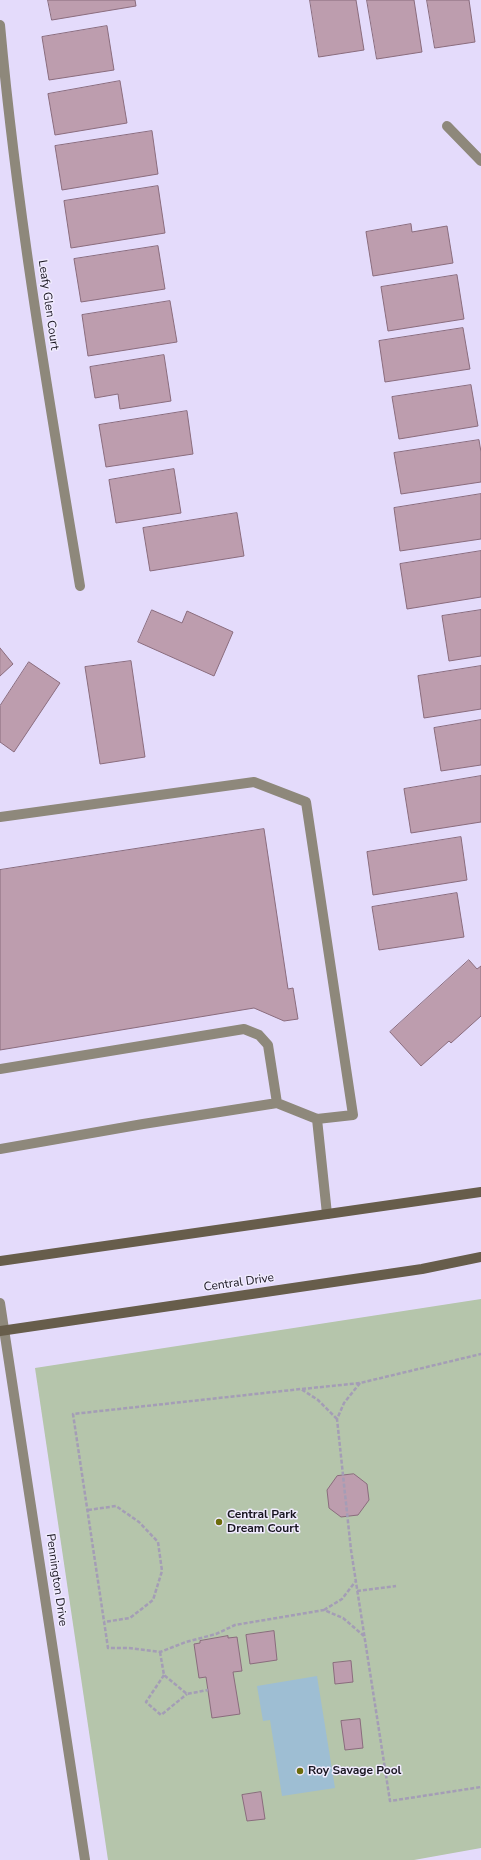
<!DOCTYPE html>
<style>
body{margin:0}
canvas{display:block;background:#e4dbfb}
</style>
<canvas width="481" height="1860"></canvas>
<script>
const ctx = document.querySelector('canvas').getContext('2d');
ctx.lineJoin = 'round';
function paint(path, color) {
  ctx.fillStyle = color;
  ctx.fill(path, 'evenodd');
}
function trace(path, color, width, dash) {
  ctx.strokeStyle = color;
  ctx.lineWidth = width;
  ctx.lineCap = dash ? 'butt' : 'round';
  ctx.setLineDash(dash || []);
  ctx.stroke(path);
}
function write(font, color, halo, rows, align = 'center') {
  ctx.font = font + ' "Nunito Sans",sans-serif';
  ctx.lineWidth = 3;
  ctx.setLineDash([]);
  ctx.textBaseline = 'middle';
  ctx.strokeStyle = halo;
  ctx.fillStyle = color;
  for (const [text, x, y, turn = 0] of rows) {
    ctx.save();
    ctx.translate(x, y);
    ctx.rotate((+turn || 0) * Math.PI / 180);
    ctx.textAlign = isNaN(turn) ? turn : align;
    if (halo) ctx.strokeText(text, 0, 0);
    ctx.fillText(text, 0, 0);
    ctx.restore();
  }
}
paint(new Path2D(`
 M481 1299V1848L414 1860H108L35 1368Z`), '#b5c5ab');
paint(new Path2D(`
 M317 1676 335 1788 282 1796 270 1720 263 1721 257 1686Z`), '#9ebed3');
const building = new Path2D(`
 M48 0H135L136 6 52 20Z
 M310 0H356L364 50 319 57Z
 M367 0H414L422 52 377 59Z
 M427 0H469L475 42 435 48Z
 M107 26 114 70 49 80 42 37Z
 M120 81 127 123 55 135 48 94Z
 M152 131 158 174 62 190 55 146Z
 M158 186 165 233 71 248 64 201Z
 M411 224 412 232 447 226 453 263 373 276 366 232Z
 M158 246 165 289 81 302 74 259Z
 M457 275 464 319 388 331 381 287Z
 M170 301 177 342 88 356 82 315Z
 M463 328 470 369 385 382 379 341Z
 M164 355 171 401 120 409 118 394 95 398 90 367Z
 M471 385 478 426 399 439 392 397Z
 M187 411 193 454 106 467 99 425Z
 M479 440 481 452V482L401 494 394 453Z
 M174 469 181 513 116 523 109 480Z
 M481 494V539L400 551 394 508Z
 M237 513 244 556 150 571 143 528Z
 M481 551V597L407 609 400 564Z
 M152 610 182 623 187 611 233 632 214 676 138 642Z
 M481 610V656L449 661 442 616Z
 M0 648 13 664 0 676Z
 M131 661 145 757 100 764 85 667Z
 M29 662 60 683 14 752 0 742V706Z
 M481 666V709L424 718 418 676Z
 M481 720V765L441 771 434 728Z
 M481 776V822L411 833 404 789Z
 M264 829 288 989 293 988 298 1019 284 1021 254 1008 0 1050V870Z
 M461 837 467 880 373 895 367 852Z
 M457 893 464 937 379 950 372 907Z
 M469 960 477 969 481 966V1016L451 1043 449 1041 421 1066 390 1032Z
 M354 1474 367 1484 369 1500 358 1515 341 1517 329 1508 327 1490 337 1476Z
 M274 1631 277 1660 250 1664 246 1635Z
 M228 1636V1638L237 1637 242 1671 233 1672 240 1714 212 1718 206 1677 199 1678 194 1644 200 1643V1641Z
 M351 1661 353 1682 335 1684 333 1663Z
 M360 1719 363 1748 345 1750 341 1721Z
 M261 1792 265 1819 247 1821 242 1795Z`);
paint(building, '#bd9dae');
trace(building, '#8a6c7d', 1);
trace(new Path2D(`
 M360 1383 344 1403 337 1419 351 1550 390 1801 481 1787
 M302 1389 360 1383 481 1354
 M337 1419 318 1400 301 1389 73 1414 108 1648H129L160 1652 186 1642 216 1634 235 1625 324 1610 343 1618 364 1636
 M88 1510 116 1506 139 1522 158 1542 162 1571 153 1600 130 1618 104 1622
 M357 1591 396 1586
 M324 1610 342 1599 355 1582
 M160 1652 164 1675 187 1694 208 1690
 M164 1675 146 1702 161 1715 187 1694`), '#a49db6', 2.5, [4, 2]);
trace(new Path2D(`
 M0 817 254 782 306 802 353 1115 317 1119
 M0 1069 244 1029 259 1035 268 1045 277 1103
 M0 1149 143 1124 277 1103 317 1119 327 1214`), '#8e887b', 10);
trace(new Path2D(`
 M0 25C17 214 49 400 80 586
 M447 126 481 161
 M0 1303 85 1860`), '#8e887b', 10);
trace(new Path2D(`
 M0 1261 481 1192
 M0 1331 422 1269 481 1257`), '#675d4b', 10);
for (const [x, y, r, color] of [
 [219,1522,4,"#6c6c0b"],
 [300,1771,4,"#6c6c0b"]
]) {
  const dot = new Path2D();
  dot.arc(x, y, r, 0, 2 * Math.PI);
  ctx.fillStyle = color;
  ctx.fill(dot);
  trace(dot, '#f0ebfe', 1.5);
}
write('12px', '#181520', '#f0ebfe', [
 ["Leafy Glen Court",48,305,82],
 ["Central Drive",239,1283,-8],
 ["Pennington Drive",56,1580,82]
]);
write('bold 12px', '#181520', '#f0ebfe', [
 ["Central Park",227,1515],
 ["Dream Court",227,1529],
 ["Roy Savage Pool",308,1771]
], 'left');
</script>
